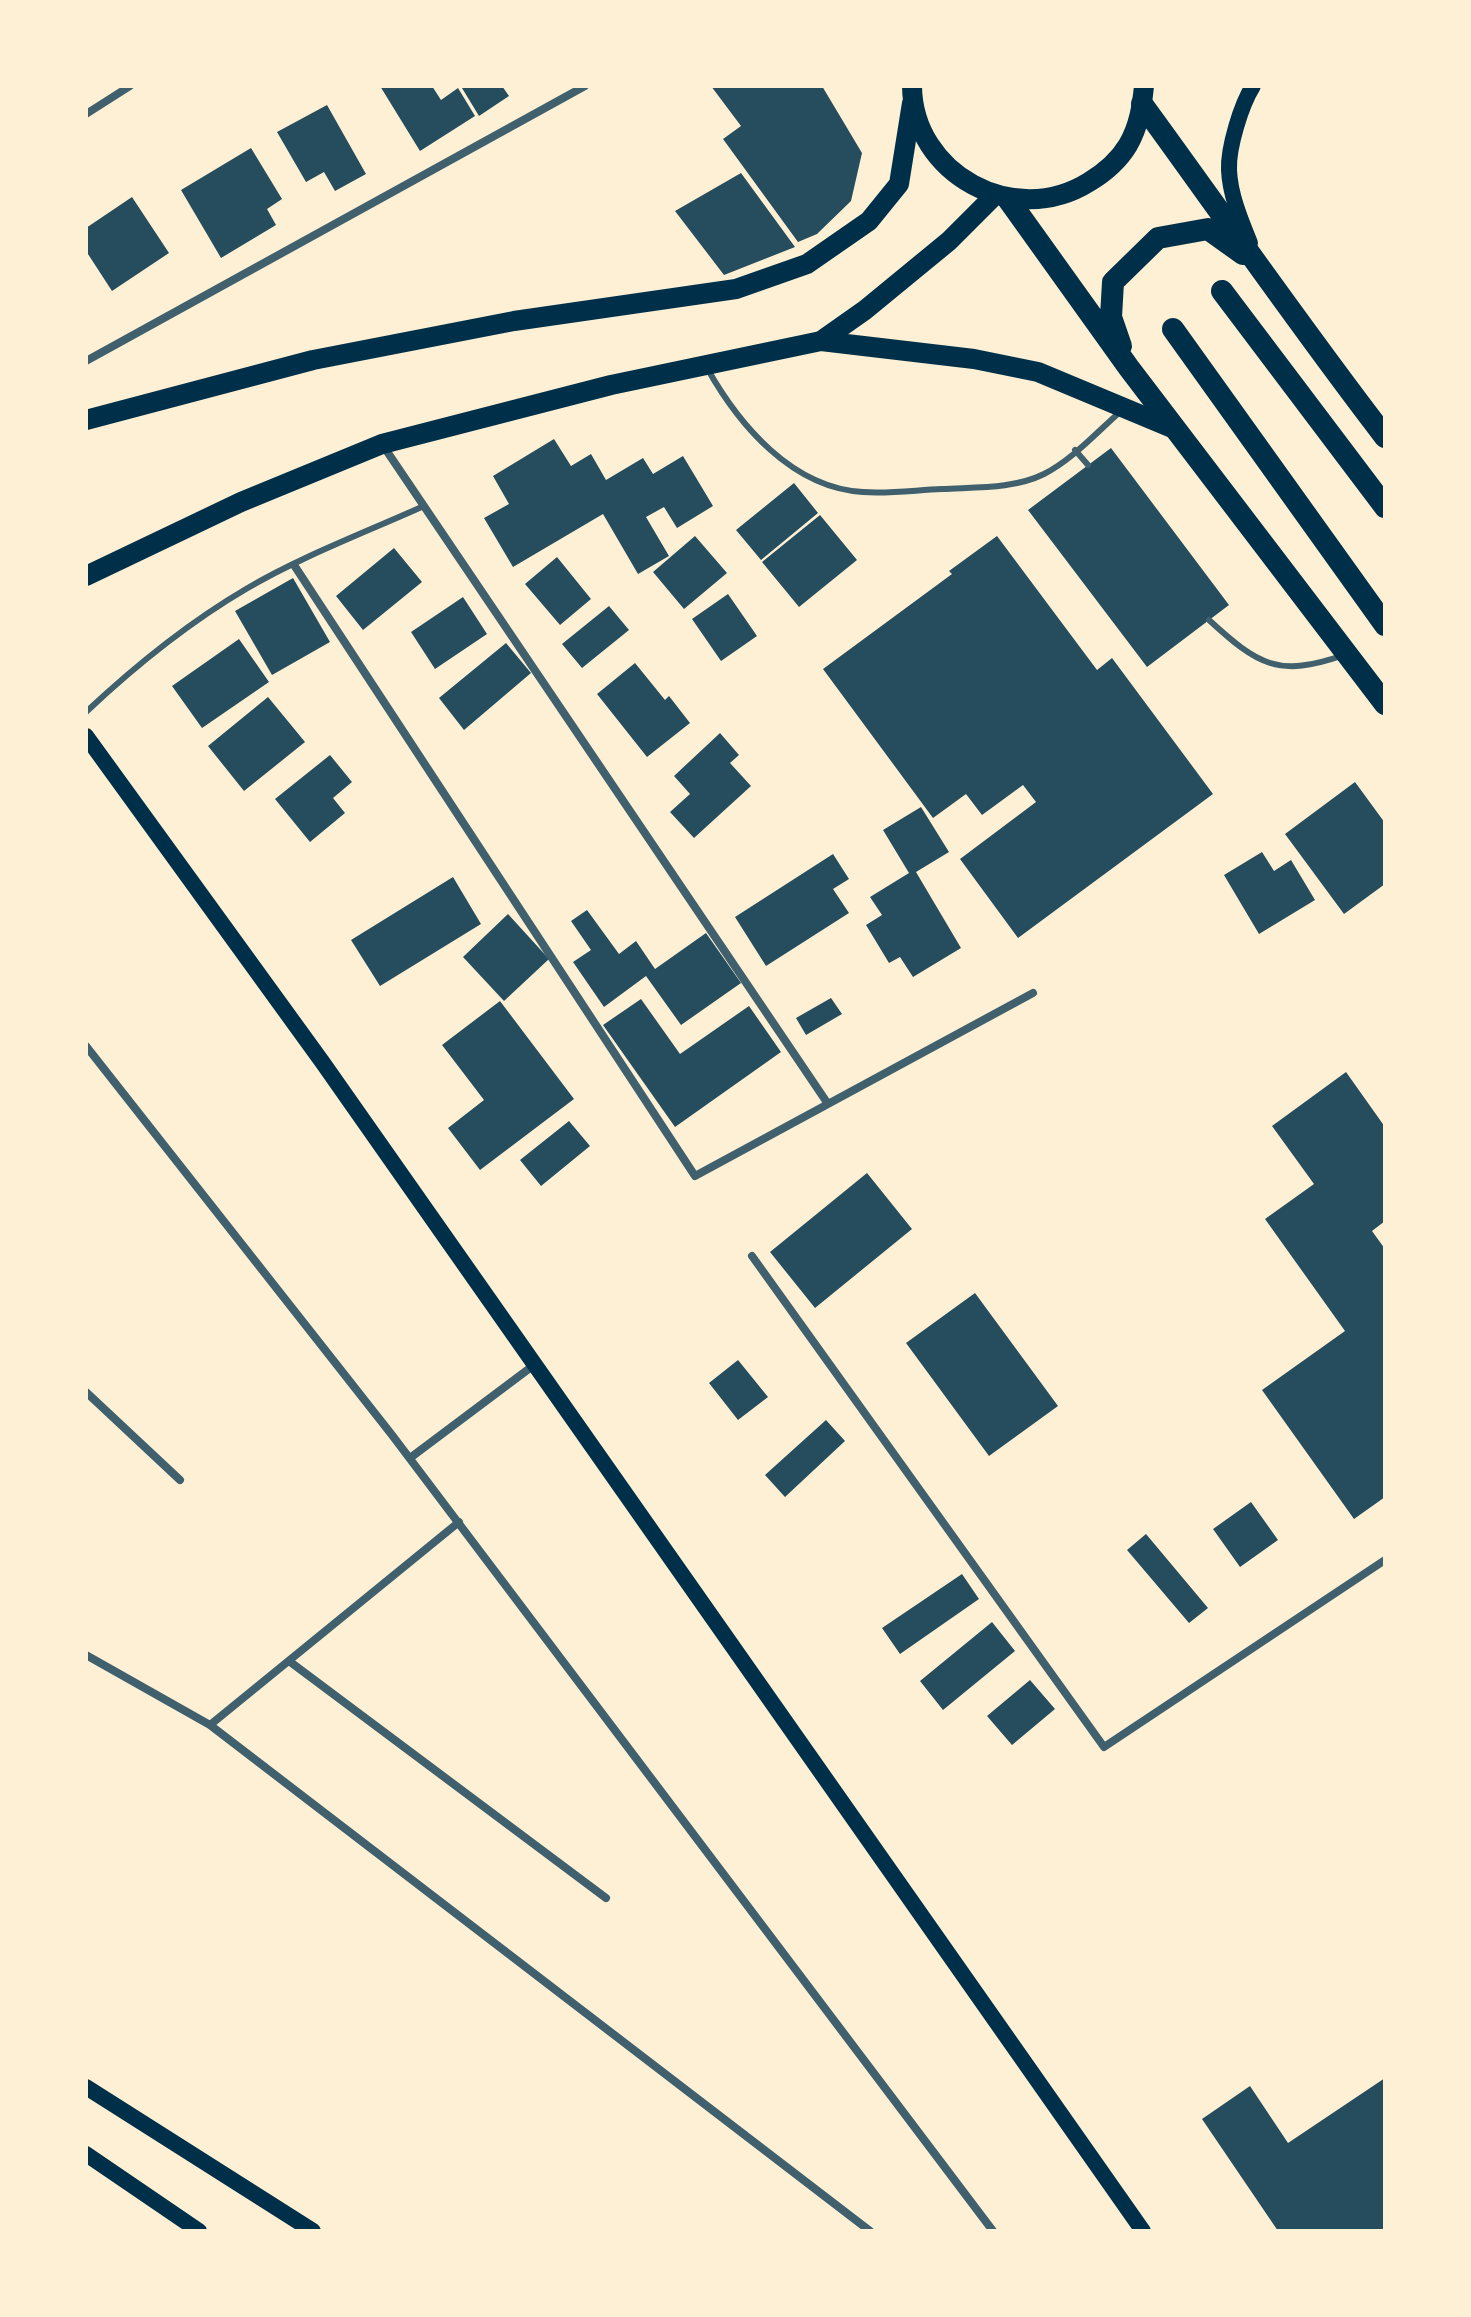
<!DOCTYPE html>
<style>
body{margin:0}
#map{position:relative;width:1471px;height:2317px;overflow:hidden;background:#fdf0d5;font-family:"Work Sans",sans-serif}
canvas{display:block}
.frame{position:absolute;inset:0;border:88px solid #fdf0d5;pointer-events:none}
</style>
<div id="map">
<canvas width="1471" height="2317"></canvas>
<div class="frame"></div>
</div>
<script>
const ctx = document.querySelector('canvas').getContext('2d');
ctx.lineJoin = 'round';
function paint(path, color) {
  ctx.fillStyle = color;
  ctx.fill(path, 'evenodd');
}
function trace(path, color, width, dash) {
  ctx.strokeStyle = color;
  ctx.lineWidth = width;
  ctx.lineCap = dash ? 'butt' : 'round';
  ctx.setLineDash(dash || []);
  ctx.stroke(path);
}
paint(new Path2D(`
 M380 86H432L441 100 458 88 475 116 420 151Z
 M465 86H502L509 96 479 116 462 88Z
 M711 86H822L862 153 851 201 817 234 798 242 723 139 741 126Z
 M327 105 366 174 335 191 324 172 306 182 277 132Z
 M251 148 282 199 267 209 276 225 221 258 181 190Z
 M741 173 795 247 724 275 675 211Z
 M132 197 169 253 112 291 86 251V228Z
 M554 439 571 466 591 454 606 480 643 458 653 474 683 456 713 506 677 528 664 507 646 517 669 556 638 574 603 514 513 567 484 518 509 504 493 476Z
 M1111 448 1229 605 1147 667 1028 510Z
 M794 483 818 513 761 560 736 530Z
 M820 515 857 560 799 607 762 562Z
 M695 536 727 573 684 609 653 572Z
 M997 536 1097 670 1112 658 1213 794 1018 938 960 859 1036 802 1023 785 982 815 966 794 933 818 823 669 952 574 949 571Z
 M394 548 422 582 363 630 336 596Z
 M557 557 591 599 560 625 525 584Z
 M293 578 330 642 272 675 235 611Z
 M728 594 757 636 721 661 692 619Z
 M463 597 487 634 435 669 411 632Z
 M609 606 629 630 582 668 562 644Z
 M239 639 269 682 202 728 172 686Z
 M506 643 531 673 464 730 439 698Z
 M635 663 665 700 669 696 690 723 647 757 597 694Z
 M268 697 305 742 244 791 208 746Z
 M720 733 739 755 730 763 751 786 694 838 670 812 690 794 674 776Z
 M330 755 352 782 333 798 345 813 310 842 275 799Z
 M1355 782 1385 823V884L1344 914 1285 834Z
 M921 807 949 852 916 872 961 948 913 977 900 957 889 963 866 925 882 915 870 897 909 873 883 830Z
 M1262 852 1274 871 1291 860 1315 900 1259 934 1224 875Z
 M833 854 849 879 833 889 849 913 766 966 735 917Z
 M453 877 481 924 380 986 351 940Z
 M587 910 619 954 636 941 655 969 706 933 741 983 681 1025 646 976 604 1007 573 962 591 950 571 921Z
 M508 914 549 959 504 1001 463 957Z
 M831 998 842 1014 806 1035 796 1018Z
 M641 999 680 1054 749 1006 781 1052 675 1127 603 1025Z
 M500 1001 574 1099 480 1170 448 1128 484 1100 442 1045Z
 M1346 1072 1385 1127V1221L1372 1231 1385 1249V1497L1354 1519 1262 1390 1345 1331 1265 1219 1314 1184 1272 1126Z
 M569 1121 590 1146 541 1186 520 1160Z
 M867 1173 912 1229 815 1308 770 1252Z
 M975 1293 1058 1406 989 1456 906 1343Z
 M738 1360 768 1397 738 1420 709 1383Z
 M826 1420 845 1441 785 1497 765 1475Z
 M1251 1502 1278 1540 1240 1567 1213 1529Z
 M1146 1534 1208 1608 1189 1623 1127 1550Z
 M962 1574 979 1599 900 1654 882 1628Z
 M992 1622 1015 1651 943 1710 920 1681Z
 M1030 1680 1055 1709 1012 1745 987 1716Z
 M1385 2078V2231H1278L1202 2119 1250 2086 1288 2143Z`), '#264d5e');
trace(new Path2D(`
 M707 368C739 425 792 488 863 492 889 494 916 490 942 489 976 487 1014 489 1044 474 1072 460 1097 432 1120 412
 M1075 450 1088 465
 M1209 620C1258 665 1278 678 1344 655
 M86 712C135 666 188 623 246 589 300 557 366 532 424 506`), '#3f606c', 6);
trace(new Path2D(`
 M86 114 130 86
 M86 361 585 86
 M382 444 828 1104
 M294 565 695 1176 1033 993
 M86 1046 392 1435 993 2231
 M752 1256 1104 1747 1385 1560
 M86 1392 180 1480
 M410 1458 534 1365
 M86 1655 210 1725 870 2231
 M289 1661 606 1898
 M210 1725 459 1522`), '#3f606c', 8);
trace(new Path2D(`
 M1250 243C1241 221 1230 195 1229 170 1228 148 1241 105 1253 86
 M86 736 323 1063 1143 2231
 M86 2087 313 2231
 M86 2154 199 2231`), '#003049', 16);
trace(new Path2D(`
 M912 86C913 174 1014 229 1089 182 1104 173 1119 160 1128 145 1139 126 1142 106 1144 86
 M821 341 974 359 1038 372 1177 430
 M86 420 313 360 514 321 736 289 807 264 869 221 899 184 912 103
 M86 576 241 502 382 444 611 385 821 341 865 310 949 241 995 195`), '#003049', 20);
trace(new Path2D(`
 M1142 104C1223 215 1301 328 1385 437
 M1008 199 1129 368 1385 704
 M1222 291 1385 507
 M1173 329 1385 625
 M1121 346 1111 317 1113 282 1158 238 1208 229 1243 254`), '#003049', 22);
</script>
